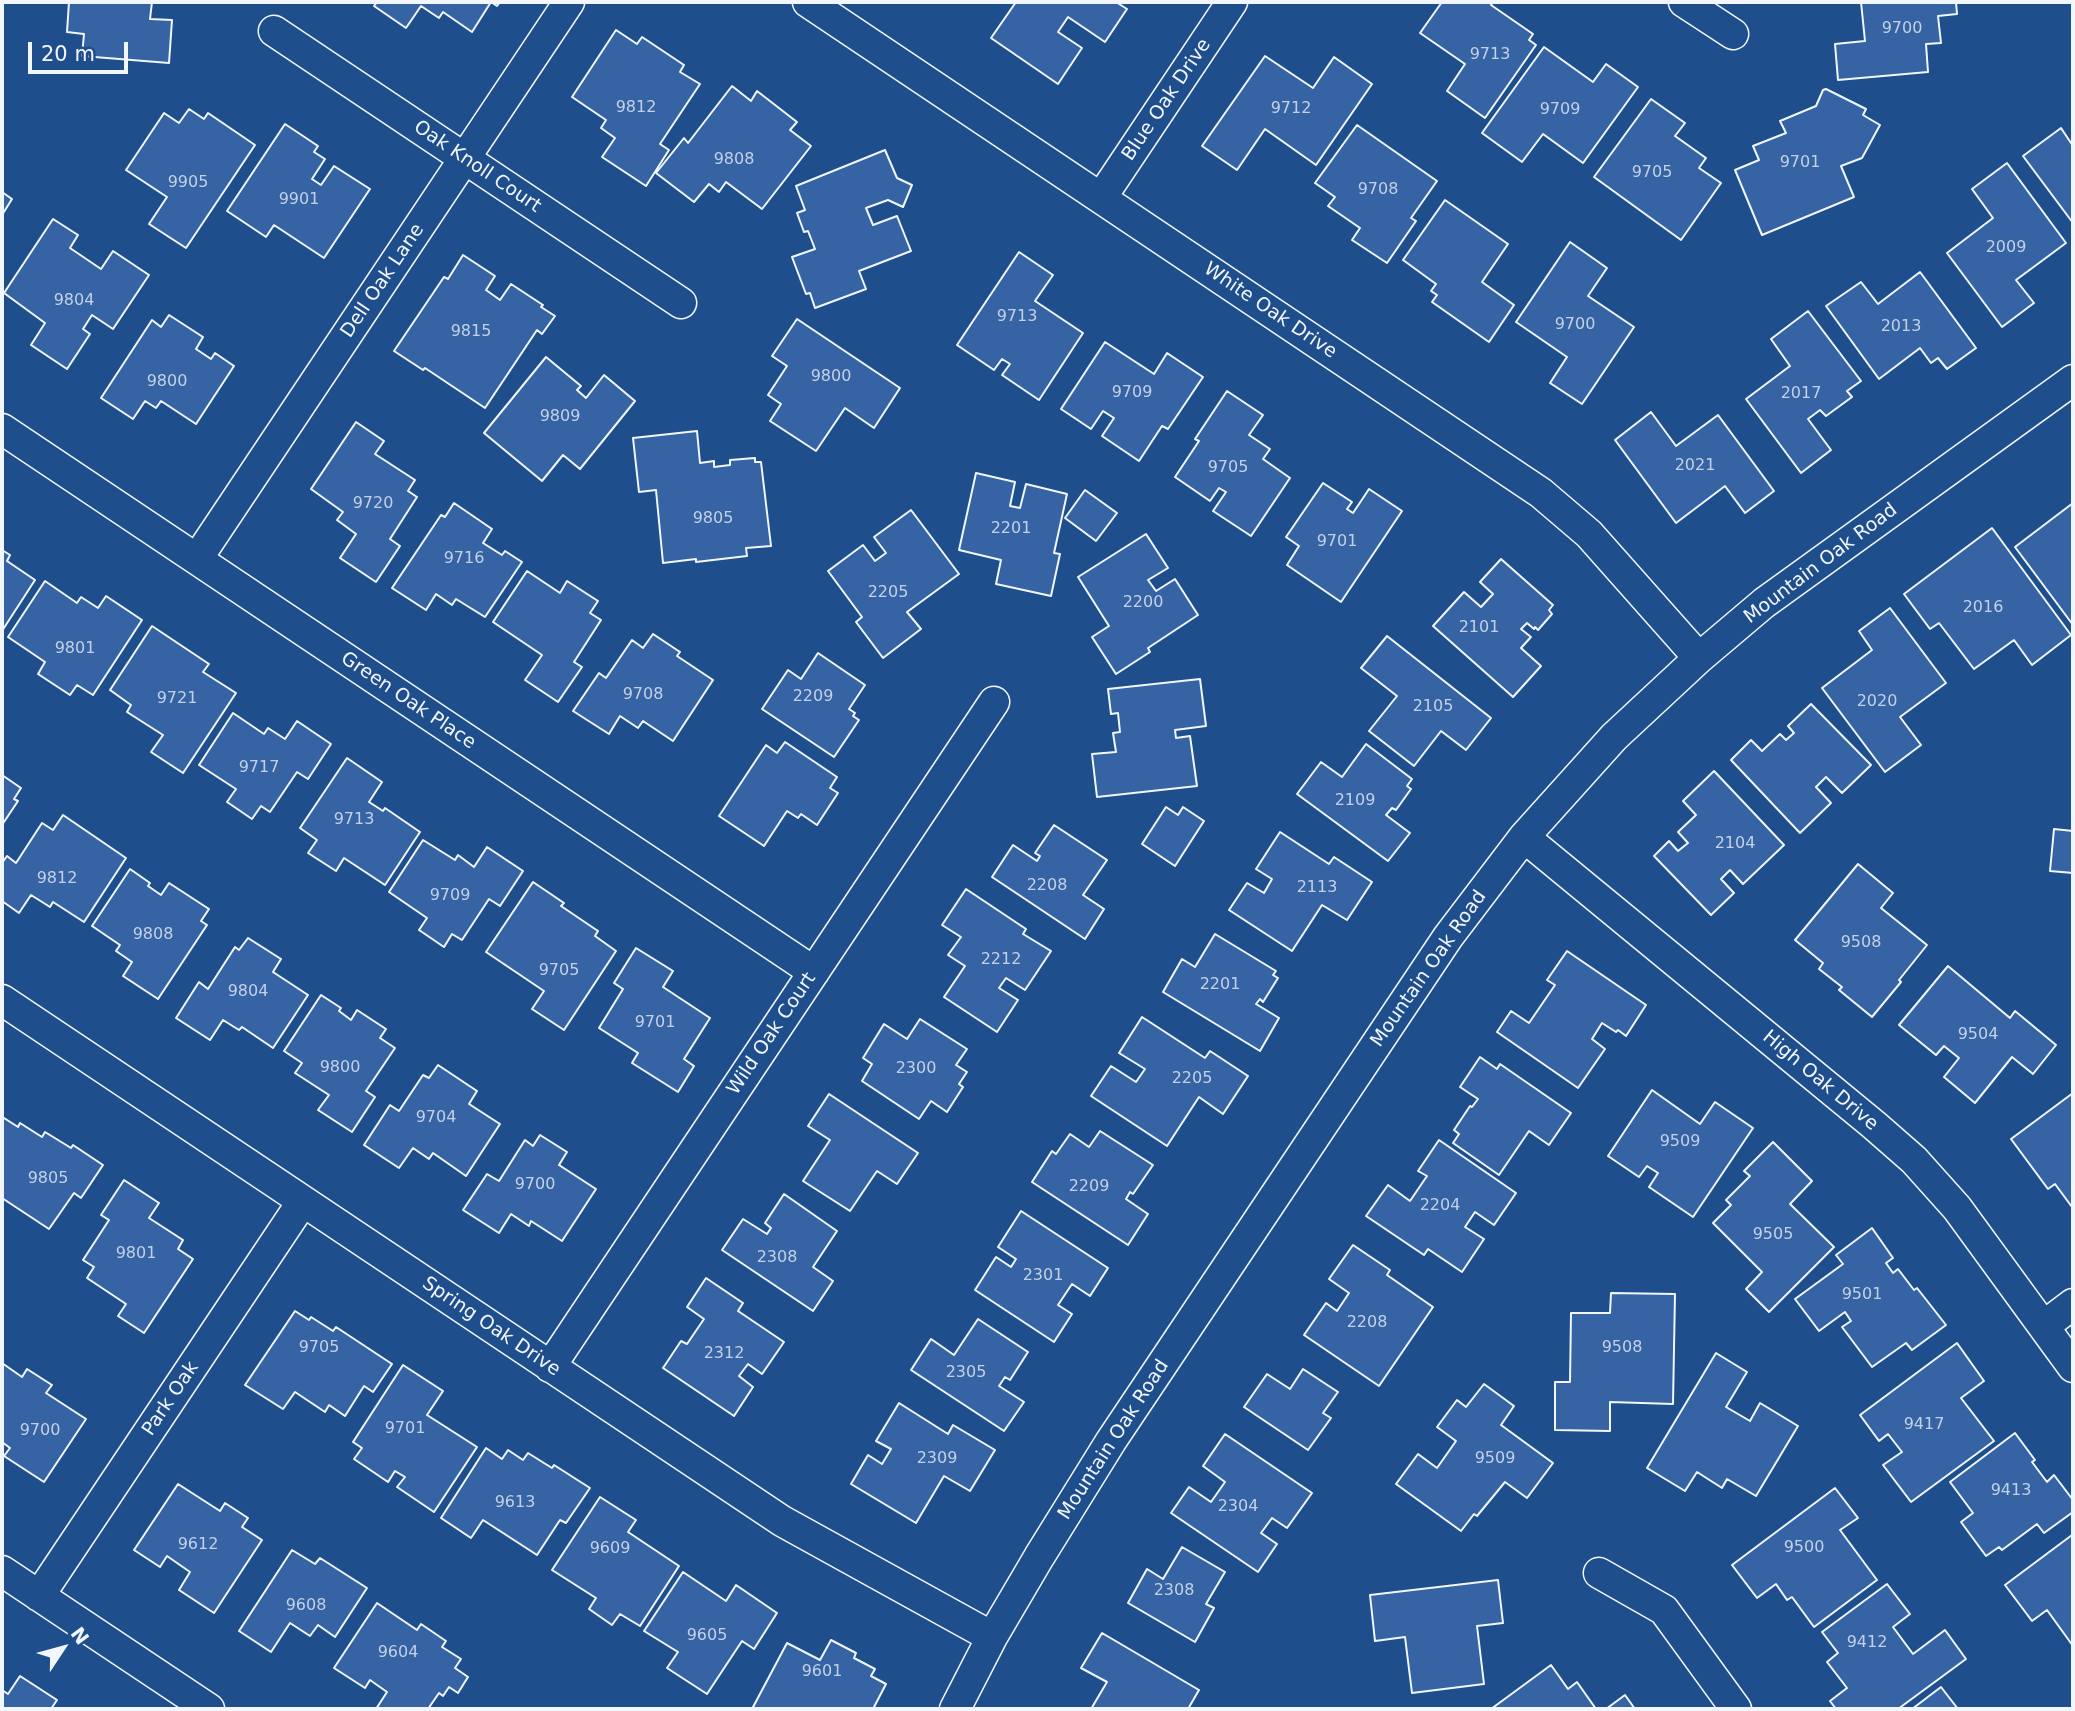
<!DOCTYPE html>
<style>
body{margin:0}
#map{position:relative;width:2075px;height:1711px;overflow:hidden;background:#1f4e8c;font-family:"DejaVu Sans",sans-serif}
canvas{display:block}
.frame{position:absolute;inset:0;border:4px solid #f2f6ff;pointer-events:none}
.north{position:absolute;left:28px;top:1613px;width:70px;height:70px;-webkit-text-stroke:5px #1f4e8c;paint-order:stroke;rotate:54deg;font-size:19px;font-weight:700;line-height:28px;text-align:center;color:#f2f6ff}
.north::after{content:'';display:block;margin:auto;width:24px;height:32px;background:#f2f6ff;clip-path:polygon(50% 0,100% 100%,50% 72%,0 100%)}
.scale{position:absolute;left:28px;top:42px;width:100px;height:32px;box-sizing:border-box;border:4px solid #f2f6ff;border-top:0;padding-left:9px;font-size:21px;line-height:24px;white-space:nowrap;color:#f2f6ff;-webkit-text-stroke:5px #1f4e8c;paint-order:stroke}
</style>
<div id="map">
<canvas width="2075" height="1711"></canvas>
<div class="frame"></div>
<div class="north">N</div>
<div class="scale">20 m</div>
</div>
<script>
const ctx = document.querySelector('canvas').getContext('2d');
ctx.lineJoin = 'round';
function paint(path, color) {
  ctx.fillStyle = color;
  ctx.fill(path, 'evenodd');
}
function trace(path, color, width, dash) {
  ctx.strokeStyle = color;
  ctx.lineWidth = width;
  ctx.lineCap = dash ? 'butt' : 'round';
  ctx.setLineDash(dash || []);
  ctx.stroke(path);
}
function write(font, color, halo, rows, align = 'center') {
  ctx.font = font + ' "DejaVu Sans",sans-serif';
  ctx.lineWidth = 5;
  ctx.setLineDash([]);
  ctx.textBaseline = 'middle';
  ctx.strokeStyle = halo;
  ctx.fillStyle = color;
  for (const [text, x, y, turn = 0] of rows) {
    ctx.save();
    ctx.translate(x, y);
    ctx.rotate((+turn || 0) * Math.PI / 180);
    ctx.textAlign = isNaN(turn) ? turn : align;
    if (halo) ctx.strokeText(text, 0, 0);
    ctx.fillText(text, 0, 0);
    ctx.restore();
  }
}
const building = new Path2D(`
 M69 2H152L150 19 172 20 169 63 82 56 84 34 67 32Z
 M377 2H500L497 6 491 2 472 32 443 12 439 18 421 6 406 28 374 6Z
 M1016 2H1116L1127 9 1105 42 1068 17 1058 32 1082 48 1058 84 991 38Z
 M1442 2H1493L1491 5 1533 34 1529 40 1536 45 1485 118 1447 91 1465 64 1420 33Z
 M1861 2H1956L1957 14 1938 16 1941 43 1926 44 1928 72 1838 80 1835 44 1865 41Z
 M616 30 637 44 642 37 684 65 680 72 700 84 660 144 669 150 646 186 602 157 615 138 601 128 606 120 572 97Z
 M1544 47 1593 82 1606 64 1638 87 1583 163 1543 134 1522 162 1482 133Z
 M1265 56 1313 88 1334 57 1372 84 1316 165 1265 129 1237 170 1202 146Z
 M732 86 751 101 757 91 797 122 790 130 811 146 762 209 726 182 719 192 709 184 694 202 656 173 684 138 688 143Z
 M1826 89 1866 109 1863 115 1880 125 1862 158 1841 166 1854 197 1762 235 1735 170 1759 160 1753 146 1786 133 1780 121 1816 106 1823 90Z
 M1651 99 1685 123 1675 136 1706 158 1699 168 1721 183 1681 240 1594 177Z
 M189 109 204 119 208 113 255 145 186 248 149 224 167 197 126 170 164 113 179 123Z
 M285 124 318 146 314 152 325 159 312 179 321 185 334 166 370 189 324 258 274 225 266 237 227 211Z
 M1357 125 1437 181 1411 218 1416 221 1387 263 1352 240 1360 228 1328 206 1335 197 1315 183Z
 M2061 128 2073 146V223L2023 156Z
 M885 150 897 178 912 185 903 207 888 200 866 208 873 225 897 216 911 251 859 271 866 289 815 308 810 293 806 294 792 257 815 249 808 231 804 232 797 213 805 210 796 186Z
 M2007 163 2066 243 2016 280 2034 303 2002 327 1947 253 1993 218 1972 189Z
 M2 192 12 199 2 215Z
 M1445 200 1508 244 1482 282 1514 305 1489 342 1432 302 1437 295 1431 291 1436 284 1403 260Z
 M53 219 78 235 70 248 101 269 113 251 149 275 113 329 92 315 83 329 90 334 67 369 31 345 45 323 4 293Z
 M1570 242 1607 268 1588 296 1634 327 1582 404 1550 383 1567 357 1516 322Z
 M1019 252 1053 275 1035 301 1083 333 1039 400 1002 375 1010 364 1002 359 994 370 957 345Z
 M463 255 495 276 486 290 500 300 511 284 543 305 541 307 555 316 542 334 537 330 485 408 425 368 423 370 394 351 444 277 448 279Z
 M1920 272 1976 348 1947 369 1938 358 1931 363 1920 348 1879 379 1826 306 1861 282 1878 304Z
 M1808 311 1861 381 1847 391 1852 397 1826 416 1820 410 1808 419 1831 450 1801 473 1746 399 1790 366 1771 339Z
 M169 315 203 337 196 349 211 359 215 353 234 366 196 424 161 401 156 408 145 401 133 419 101 398 152 320 161 327Z
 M797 319 900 388 874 428 845 408 816 451 770 421 781 404 768 395 787 366 772 356Z
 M1105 342 1154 374 1167 353 1203 377 1168 429 1162 426 1139 461 1102 436 1114 418 1103 411 1091 429 1061 409Z
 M546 357 581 386 577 390 586 398 604 375 635 401 580 469 563 455 542 481 484 433Z
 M1227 391 1263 415 1249 435 1270 449 1263 459 1290 478 1251 536 1213 511 1226 492 1219 488 1210 501 1175 477 1199 441 1195 439Z
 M1651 412 1676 446 1718 415 1774 491 1745 513 1725 486 1676 523 1615 440Z
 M356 422 384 441 375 454 415 480 408 491 417 497 390 539 400 546 376 582 340 558 356 534 337 520 343 512 311 489Z
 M697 431 700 463 714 461V467L730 465V460L755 458V462H761L771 546 746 548 747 556 696 562V559L663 563 656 490 639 492 633 438Z
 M976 473 1015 482 1010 506 1020 508 1026 484 1067 494 1054 553 1060 554 1051 596 996 584 1001 560 959 550Z
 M1323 483 1352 502 1347 509 1353 513 1369 489 1402 511 1341 602 1287 565 1299 546 1286 537Z
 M1085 490 1117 513 1096 541 1065 518Z
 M454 503 492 529 483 543 502 555 505 551 522 562 485 617 456 599 452 605 436 594 426 610 392 588 441 515 445 517Z
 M2073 503V625L2015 547Z
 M911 510 959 574 907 612 921 629 883 658 856 622 862 617 828 571 863 545 875 561 886 553 874 537Z
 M1992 528 2071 635 2032 665 2014 640 1974 669 1939 623 1930 629 1904 594Z
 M1146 534 1168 568 1148 580 1156 591 1175 579 1198 615 1148 648 1150 652 1116 674 1092 637 1109 626 1078 577Z
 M2 550 10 555 7 561 35 580 2 631Z
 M1501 559 1553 605 1549 610 1552 614 1538 630 1535 627 1534 629 1527 623 1521 629 1531 637 1521 648 1541 666 1513 697 1433 626 1464 592 1481 607 1493 594 1480 582Z
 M527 571 560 593 567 581 598 601 590 613 601 620 574 662 582 667 558 702 525 680 542 655 493 622Z
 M45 581 77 603 81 597 98 608 106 596 142 620 93 695 77 685 70 695 38 674 45 662 8 637Z
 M1890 608 1946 683 1900 717 1921 745 1885 772 1822 688 1872 650 1859 631Z
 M152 626 209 664 203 672 236 693 183 773 151 752 163 735 127 712 131 705 110 690Z
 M653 634 680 652 677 656 713 680 673 741 643 721 638 728 620 716 609 734 573 711 599 673 606 678 632 640 643 648Z
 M1387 636 1491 718 1466 750 1441 731 1414 766 1369 731 1397 696 1361 668Z
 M818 653 865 685 849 709 855 713 853 716 859 720 834 757 762 709 788 670 801 679Z
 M1200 679 1206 726 1175 730 1176 738 1190 736 1197 786 1097 797 1092 754 1116 752 1113 733 1120 732 1118 713 1111 714 1108 689Z
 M1811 704 1871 765 1842 793 1826 777 1816 787 1831 803 1800 833 1731 760 1751 740 1762 751 1780 734 1786 740 1794 733 1788 726Z
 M233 713 264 734 268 728 285 739 297 721 331 744 308 779 297 772 270 812 261 806 252 819 227 802 236 789 199 765Z
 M785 742 837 777 830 788 838 793 817 825 801 814 798 818 787 811 764 846 719 816 766 745 777 753Z
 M1366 744 1412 779 1407 786 1411 789 1396 810 1392 808 1386 815 1410 833 1388 861 1297 794 1321 762 1342 777Z
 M347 758 382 782 369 802 383 811 385 808 420 832 385 885 344 858 336 871 308 853 317 840 300 828Z
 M1714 771 1784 845 1743 884 1730 870 1721 879 1734 893 1711 915 1654 856 1669 841 1678 851 1688 843 1678 832 1696 815 1683 801Z
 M2 775 21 788 14 799 18 801 2 825Z
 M1166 807 1178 815 1183 807 1204 821 1175 866 1142 844Z
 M63 815 126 858 84 922 53 902 50 907 31 895 19 913 2 901V863L7 856 16 863 42 823 53 830Z
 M1054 825 1107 860 1083 895 1104 909 1085 939 992 877 1013 845 1037 861 1040 856 1035 853Z
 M2054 829 2073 831V873L2050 871Z
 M1280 832 1329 864 1334 857 1372 882 1347 920 1322 905 1292 951 1229 910 1247 883 1264 893 1272 879 1256 869Z
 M423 840 455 860 458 855 474 867 487 847 523 871 500 906 489 899 462 940 452 934 444 947 419 930 427 918 389 892Z
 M1858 864 1893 893 1881 908 1927 945 1899 980 1901 982 1872 1017 1839 990 1842 987 1819 969 1823 963 1795 940Z
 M130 869 150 883 148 886 161 895 169 883 209 909 201 921 207 925 158 999 123 976 132 962 116 951 120 945 92 926Z
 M533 882 564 903 561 906 598 931 595 936 616 951 564 1030 532 1009 544 991 486 952Z
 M966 889 1026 929 1023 934 1051 951 1025 990 1006 978 999 988 1018 1000 997 1032 944 997 965 966 948 955 961 937 942 925Z
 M1215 934 1276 971 1273 975 1278 978 1263 1002 1260 999 1256 1004 1279 1018 1260 1051 1163 992 1182 959 1195 967Z
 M248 938 281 959 273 972 308 995 273 1048 242 1027 239 1030 223 1020 210 1040 176 1018 199 982 208 989 235 947 239 950Z
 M636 948 673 971 663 987 710 1018 684 1059 694 1066 678 1092 632 1063 638 1053 599 1028 623 989 614 983Z
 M1567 951 1646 1005 1626 1036 1618 1030 1616 1032 1602 1023 1592 1039 1605 1049 1578 1088 1497 1032 1511 1011 1529 1023 1555 985 1547 980Z
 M1948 966 2010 1018 2015 1011 2056 1045 2033 1074 2012 1057 1975 1103 1944 1077 1959 1058 1944 1046 1936 1055 1899 1025Z
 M321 995 341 1008 339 1011 351 1020 357 1010 386 1029 380 1038 395 1048 366 1091 375 1097 352 1132 318 1110 329 1095 295 1073 302 1063 284 1051Z
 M1142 1017 1205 1058 1210 1051 1248 1076 1223 1114 1199 1097 1167 1146 1091 1096 1111 1066 1136 1082 1145 1069 1119 1053Z
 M920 1019 967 1049 956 1065 967 1072 959 1084 963 1087 947 1112 931 1101 919 1119 862 1081 872 1064 863 1058 884 1024 907 1039Z
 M1480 1057 1497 1069 1500 1064 1571 1113 1549 1145 1529 1131 1499 1175 1453 1143 1459 1134 1454 1130 1470 1106 1472 1107 1478 1099 1460 1087Z
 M438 1065 477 1091 469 1104 500 1124 466 1176 433 1153 429 1159 413 1148 399 1168 364 1145 390 1105 399 1111 423 1075 429 1078Z
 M1652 1090 1700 1124 1715 1102 1753 1128 1693 1217 1649 1187 1658 1173 1647 1166 1639 1177 1608 1156Z
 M2073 1093V1206L2072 1207 2055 1184 2048 1189 2011 1139Z
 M829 1094 918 1153 897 1184 877 1171 850 1211 803 1181 830 1140 808 1126Z
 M4 1118 18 1127 20 1123 42 1137 45 1132 71 1148 73 1145 103 1165 81 1198 74 1193 49 1229 2 1198V1121Z
 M1100 1131 1153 1165 1133 1194 1130 1192 1126 1199 1148 1214 1128 1245 1032 1182 1052 1151 1056 1154 1070 1134 1089 1147Z
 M540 1135 567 1152 559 1165 596 1189 562 1241 531 1221 529 1226 511 1214 499 1233 463 1210 487 1174 499 1181 525 1140 533 1146Z
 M1439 1140 1516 1193 1494 1225 1475 1212 1465 1227 1484 1239 1462 1272 1428 1249 1424 1255 1366 1216 1388 1185 1410 1201 1427 1176 1418 1171Z
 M1773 1142 1812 1181 1790 1204 1834 1247 1769 1312 1746 1289 1762 1272 1713 1223 1731 1205 1726 1200 1750 1176 1744 1171Z
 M124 1180 159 1203 149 1218 183 1240 178 1249 193 1259 144 1333 118 1316 126 1304 87 1278 94 1267 83 1260 109 1220 101 1215Z
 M784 1194 837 1231 813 1267 833 1281 813 1311 722 1250 743 1219 767 1234 771 1228 765 1223Z
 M1021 1211 1108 1268 1090 1296 1072 1284 1058 1305 1072 1314 1054 1342 975 1290 996 1257 1011 1267 1016 1259 998 1247Z
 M1872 1228 1893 1258 1886 1263 1893 1273 1898 1269 1914 1290 1917 1288 1946 1325 1912 1350 1906 1343 1872 1367 1842 1327 1851 1321 1845 1312 1819 1331 1795 1299 1843 1264 1836 1255Z
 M1353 1245 1390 1270 1387 1275 1433 1307 1379 1386 1304 1335 1326 1303 1337 1311 1349 1293 1329 1279Z
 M706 1278 743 1303 738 1311 784 1342 762 1374 748 1364 739 1376 753 1387 734 1416 663 1368 681 1341 687 1344 704 1319 687 1307Z
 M1611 1293 1675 1294 1673 1404 1610 1402V1431L1555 1430V1382H1570L1571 1313H1610Z
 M295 1311 309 1320 311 1317 333 1331 336 1327 392 1364 373 1392 364 1386 345 1416 329 1405 325 1412 295 1392 283 1409 245 1385Z
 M978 1319 1028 1352 1010 1380 1005 1377 999 1386 1024 1402 1004 1431 911 1370 931 1339 954 1355Z
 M1957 1343 1984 1381 1961 1398 1994 1441 1911 1502 1883 1465 1902 1452 1888 1434 1879 1441 1860 1415Z
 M1716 1353 1747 1372 1726 1407 1750 1421 1760 1403 1798 1426 1756 1496 1727 1479 1722 1488 1697 1472 1685 1491 1647 1468Z
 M2 1363 22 1377 27 1369 52 1385 46 1393 86 1419 44 1482 4 1456 10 1448 2 1442Z
 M403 1365 443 1391 427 1415 477 1447 434 1512 397 1487 405 1477 395 1471 388 1482 354 1459 362 1448 353 1442Z
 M1303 1369 1338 1392 1323 1413 1331 1418 1308 1450 1244 1407 1267 1374 1290 1389Z
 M1484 1384 1514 1406 1501 1425 1553 1463 1527 1498 1505 1482 1477 1516 1474 1514 1461 1531 1396 1484 1418 1454 1437 1468 1456 1441 1437 1427 1457 1400 1466 1407Z
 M899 1403 948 1434 953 1425 995 1450 970 1491 944 1476 916 1523 851 1484 868 1455 882 1464 891 1449 876 1441Z
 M2015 1433 2035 1460 2032 1462 2047 1482 2054 1475 2073 1500V1512L2044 1533 2037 1524 2002 1550 1999 1547 1986 1556 1961 1522 1973 1513 1950 1482Z
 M1225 1434 1312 1493 1287 1528 1272 1518 1261 1533 1277 1544 1258 1572 1171 1513 1189 1487 1211 1502 1225 1482 1203 1466Z
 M486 1448 502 1459 508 1450 523 1460 528 1453 552 1468 554 1465 590 1488 566 1523 560 1520 537 1555 483 1520 471 1538 441 1518Z
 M178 1484 220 1511 225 1503 248 1518 242 1527 262 1540 214 1613 179 1590 190 1572 167 1556 160 1567 134 1550Z
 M1835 1488 1858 1518 1840 1530 1877 1580 1814 1627 1792 1597 1787 1600 1776 1584 1757 1598 1732 1565Z
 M600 1497 636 1520 628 1532 679 1566 640 1626 620 1614 612 1625 589 1609 596 1598 552 1570Z
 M2072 1535 2073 1536V1646L2047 1610 2032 1621 2005 1585Z
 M1182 1547 1225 1572 1206 1604 1214 1608 1195 1642 1128 1603 1147 1569 1163 1579Z
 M292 1550 315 1564 320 1558 367 1588 335 1637 318 1625 310 1636 290 1623 271 1652 239 1631Z
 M683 1572 726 1601 736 1585 777 1613 754 1649 742 1641 707 1694 667 1668 678 1652 644 1631Z
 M1498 1580 1503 1623 1477 1626 1484 1684 1412 1693 1405 1637 1375 1641 1370 1595Z
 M1887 1584 1910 1614 1893 1627 1913 1654 1945 1630 1966 1659 1898 1709H1836L1830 1701 1847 1688 1827 1662 1838 1653 1822 1632Z
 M377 1603 417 1630 421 1624 446 1641 442 1647 461 1659 455 1668 468 1677 458 1693 449 1687 443 1696 439 1693 428 1709H376L387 1692 370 1680 365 1688 334 1668Z
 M1102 1633 1199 1690 1188 1709H1091L1107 1682 1081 1668Z
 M831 1640 856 1653 854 1658 875 1669 871 1676 886 1684 873 1709H752L787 1643 820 1660Z
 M1551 1665 1568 1689 1577 1682 1596 1709H1491Z
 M20 1676 57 1700 51 1709H2V1690L8 1694Z
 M1941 1687 1958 1709H1912Z
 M1625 1695 1635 1709H1606Z`);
paint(building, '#3563a3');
trace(building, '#f2f6ff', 2);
const minor = new Path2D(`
 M808 2 1541 493 1589 534 1699 658
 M1684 2 1733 34
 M274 31 681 303
 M1101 198 1232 2
 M2 429 814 972
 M197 559 569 2
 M1524 837 1874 1125 1914 1160 1957 1208 2073 1367
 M2 1000 782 1521 992 1637
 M2044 1326 2073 1304
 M550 1367 994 702
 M2 1571 209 1709
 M1599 1573 1664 1610 1736 1709
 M39 1596 303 1201
 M955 1709 992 1637 1039 1557 1111 1441 1448 937 1524 837 1614 737 1699 658 1764 603 2073 380`);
trace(minor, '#f2f6ff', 33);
trace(minor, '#1f4e8c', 30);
write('16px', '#c3d1e8', null, [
 ["9700",1902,29],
 ["9713",1490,55],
 ["9812",636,108],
 ["9712",1291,109],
 ["9709",1560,110],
 ["9808",734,160],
 ["9701",1800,163],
 ["9705",1652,173],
 ["9905",188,183],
 ["9708",1378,190],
 ["9901",299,200],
 ["2009",2006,248],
 ["9804",74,301],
 ["9713",1017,317],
 ["9700",1575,325],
 ["2013",1901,327],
 ["9815",471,332],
 ["9800",831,377],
 ["9800",167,382],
 ["9709",1132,393],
 ["2017",1801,394],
 ["9809",560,417],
 ["2021",1695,466],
 ["9705",1228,468],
 ["9720",373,504],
 ["9805",713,519],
 ["2201",1011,529],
 ["9701",1337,542],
 ["9716",464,559],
 ["2205",888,593],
 ["2200",1143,603],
 ["2016",1983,608],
 ["2101",1479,628],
 ["9801",75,649],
 ["9708",643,695],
 ["2209",813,697],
 ["9721",177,699],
 ["2020",1877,702],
 ["2105",1433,707],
 ["9717",259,768],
 ["2109",1355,801],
 ["9713",354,820],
 ["2104",1735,844],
 ["9812",57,879],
 ["2208",1047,886],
 ["2113",1317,888],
 ["9709",450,896],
 ["9808",153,935],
 ["9508",1861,943],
 ["2212",1001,960],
 ["9705",559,971],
 ["2201",1220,985],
 ["9804",248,992],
 ["9701",655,1023],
 ["9504",1978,1035],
 ["9800",340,1068],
 ["2300",916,1069],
 ["2205",1192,1079],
 ["9704",436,1118],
 ["9509",1680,1142],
 ["9805",48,1179],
 ["9700",535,1185],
 ["2209",1089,1187],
 ["2204",1440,1206],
 ["9505",1773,1235],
 ["9801",136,1254],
 ["2308",777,1258],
 ["2301",1043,1276],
 ["9501",1862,1295],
 ["2208",1367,1323],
 ["9705",319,1348],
 ["9508",1622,1348],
 ["2312",724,1354],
 ["2305",966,1373],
 ["9417",1924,1425],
 ["9701",405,1429],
 ["9700",40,1431],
 ["2309",937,1459],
 ["9509",1495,1459],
 ["9413",2011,1491],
 ["9613",515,1503],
 ["2304",1238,1507],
 ["9612",198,1545],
 ["9500",1804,1548],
 ["9609",610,1549],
 ["2308",1174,1591],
 ["9608",306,1606],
 ["9605",707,1636],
 ["9412",1867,1643],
 ["9604",398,1653],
 ["9601",822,1672]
]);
write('19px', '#f2f6ff', '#1f4e8c', [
 ["Blue Oak Drive",1167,100,-56],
 ["Oak Knoll Court",477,167,34],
 ["Dell Oak Lane",383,281,-56],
 ["White Oak Drive",1270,311,34],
 ["Mountain Oak Road",1821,564,-37],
 ["Green Oak Place",408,701,34],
 ["Mountain Oak Road",1429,969,-55],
 ["Wild Oak Court",772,1034,-56],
 ["High Oak Drive",1820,1081,40],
 ["Spring Oak Drive",491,1327,34],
 ["Park Oak",171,1399,-56],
 ["Mountain Oak Road",1114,1440,-57]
]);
</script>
